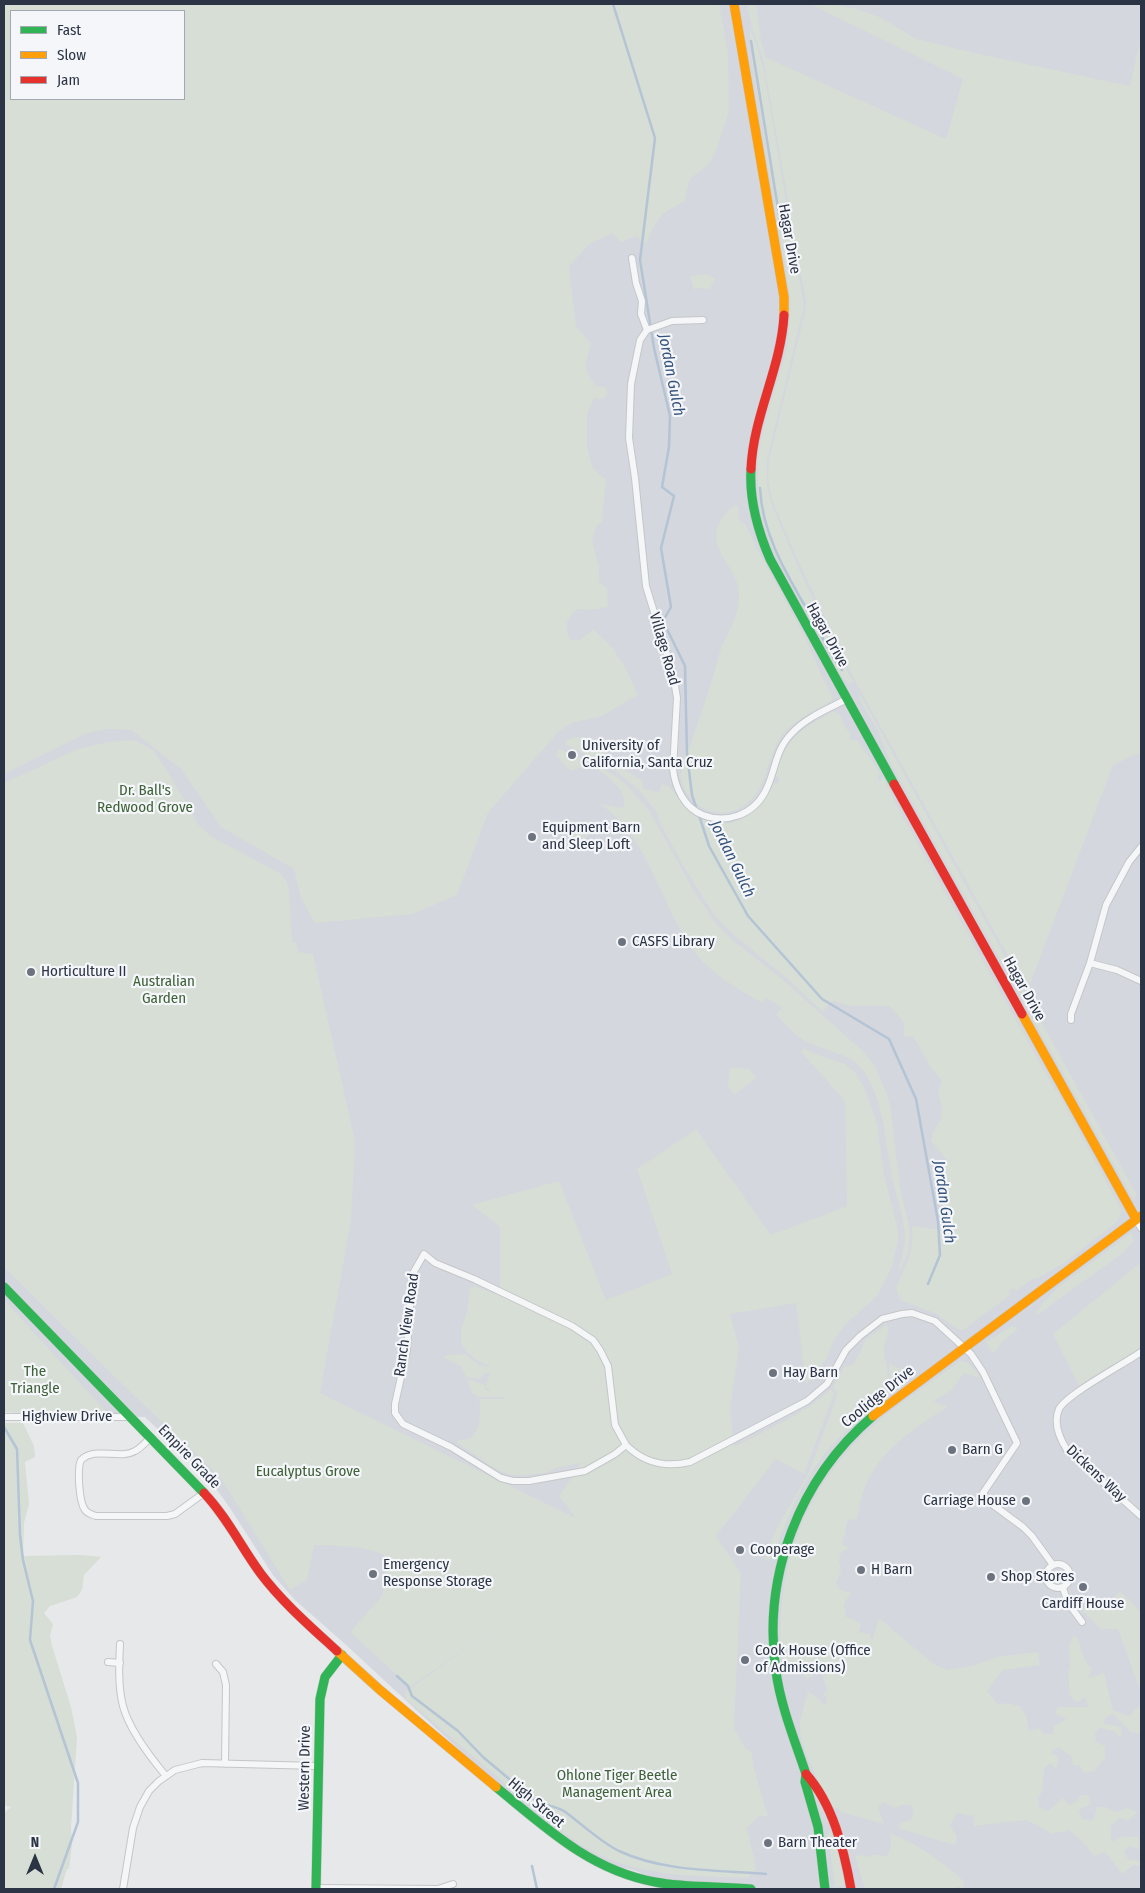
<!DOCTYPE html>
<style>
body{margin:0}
#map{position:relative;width:1145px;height:1893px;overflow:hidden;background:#e6e8ea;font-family:"Fira Sans Condensed",sans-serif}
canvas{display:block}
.frame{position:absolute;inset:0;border:5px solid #2b3445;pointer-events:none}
.legend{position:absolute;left:10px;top:10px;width:175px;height:90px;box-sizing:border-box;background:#f4f6f9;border:1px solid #a4a8b1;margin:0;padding:6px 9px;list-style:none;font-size:15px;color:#2b3445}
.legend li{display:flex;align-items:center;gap:10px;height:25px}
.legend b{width:25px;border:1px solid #a4a8b1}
.north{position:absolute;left:10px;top:1833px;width:50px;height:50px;-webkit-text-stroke:4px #f4f6f9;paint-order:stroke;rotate:0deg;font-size:14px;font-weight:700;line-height:20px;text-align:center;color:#2b3445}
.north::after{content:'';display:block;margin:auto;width:18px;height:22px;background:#2b3445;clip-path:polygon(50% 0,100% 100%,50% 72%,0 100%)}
</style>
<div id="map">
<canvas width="1145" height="1893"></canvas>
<div class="frame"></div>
<ul class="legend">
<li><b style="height:6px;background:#30b455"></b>Fast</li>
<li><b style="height:6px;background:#ff9f0a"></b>Slow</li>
<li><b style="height:6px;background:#e5322d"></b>Jam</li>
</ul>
<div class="north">N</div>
</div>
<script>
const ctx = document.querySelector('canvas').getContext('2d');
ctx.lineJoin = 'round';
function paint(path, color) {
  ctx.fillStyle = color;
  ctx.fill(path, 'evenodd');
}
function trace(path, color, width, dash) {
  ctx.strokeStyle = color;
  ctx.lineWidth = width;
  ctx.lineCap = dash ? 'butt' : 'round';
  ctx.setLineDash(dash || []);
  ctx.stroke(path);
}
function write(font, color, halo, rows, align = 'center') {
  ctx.font = font + ' "Fira Sans Condensed",sans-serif';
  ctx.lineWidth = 4.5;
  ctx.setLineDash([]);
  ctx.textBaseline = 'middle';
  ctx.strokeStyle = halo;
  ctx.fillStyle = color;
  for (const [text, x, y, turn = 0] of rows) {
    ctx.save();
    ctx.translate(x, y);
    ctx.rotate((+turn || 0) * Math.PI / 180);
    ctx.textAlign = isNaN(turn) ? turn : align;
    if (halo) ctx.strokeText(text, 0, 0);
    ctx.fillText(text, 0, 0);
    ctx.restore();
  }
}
paint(new Path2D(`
 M4 4H1141V1889H708L668 1885 636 1871 617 1866 582 1851 534 1819 344 1643 295 1600 273 1575 230 1508 215 1487 196 1466 145 1417 4 1412ZM11 11H184V99H11Z`), '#d4d7dd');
paint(new Path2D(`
 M4 4H719L728 53 729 111 715 154 708 165 690 179 684 202C658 214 658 219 646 244L636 236 621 242 612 233 588 245 569 267 576 326 591 344C585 365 582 368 596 386L605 387 608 393 603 399 594 398 587 415V446L592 467 606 480 602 521 596 527 592 540 599 568V582L607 588 608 607 589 610 578 609C565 620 565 624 570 640H580L593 629 611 646 624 665 638 695 600 717 574 722 559 731 488 813 457 895 413 914 315 923 301 898 294 869 221 827 181 769 131 730 109 729 87 733 4 774ZM11 11H184V99H11Z
 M747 4H756L761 40 765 57 946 139 963 79 810 4H832L857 9 882 18 916 39 984 55 1130 86 1141 35V752L1113 765 1029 987 1043 1019 853 677 794 552 772 500 768 480 769 460 805 312 806 302 763 59 752 28Z
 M750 28 757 46 764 72 804 306 767 460V485L771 503 800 571 854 685 852 682 849 684 840 674 773 550 763 522 758 497V453L765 422 787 348 791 302 751 56H753C752 46 749 38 750 28Z
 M707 274 715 279 710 289 697 288 694 290 690 276Z
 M738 505 739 520 746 525 755 545 808 643 822 677 833 697 832 701H830C815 712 796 718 783 734 764 758 767 802 733 811 723 814 713 813 703 808 691 801 682 789 680 775 686 765 680 757 690 746 695 728 703 710 708 692 713 678 716 664 720 651 728 631 740 615 739 593 738 565 700 546 724 516 728 511 731 506 738 505Z
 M861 696 1137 1195 1134 1200 895 771H898L893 768 877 729 858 697Z
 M834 711 840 715 845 727 851 733 849 737 850 740H857L880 773 878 780 880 781 883 777 899 810 1055 1090 1057 1091 1122 1211 1117 1222 1064 1263 1036 1279 1034 1278 1016 1291 1013 1288 1008 1292 1010 1295 963 1330 957 1329 937 1314 900 1300 896 1288C906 1263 914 1254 912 1226L943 1230V1216L949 1181 939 1173 948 1161 931 1141 933 1132 941 1120 942 1108 938 1093 942 1081 931 1068 913 1036 904 1037V1022L889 1006H852L832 1001 823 1012 783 975 728 930 714 915 681 862 660 823 657 813 641 792 610 766 566 745 565 742C570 737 581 735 588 740 607 752 622 770 643 781V789L659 792 662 784 668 786C677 794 683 807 693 814 725 837 761 816 773 783L778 784 779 778 775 776C786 737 800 730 834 711Z
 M134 740 153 750 166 769 199 825 212 837 280 873 287 882 289 891 292 942 296 943 298 952 313 954 355 1141 351 1221 320 1393 576 1518 559 1496 581 1463 556 1468 549 1472 527 1475H512L499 1471 488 1464 456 1442C460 1439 463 1440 468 1439 481 1434 481 1410 479 1399H505L503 1397H479L472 1394 467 1379 485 1385V1389L489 1391 490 1390 486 1387 490 1373H485L480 1379 466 1377 461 1366 444 1358 446 1355 465 1354 479 1365 492 1367 478 1361 467 1352 461 1343V1330L467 1312 470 1288 474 1286 500 1296V1227L472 1205 559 1181 606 1300 672 1274 637 1169 696 1129 771 1235 847 1206 845 1101 801 1052 804 1048 821 1056 845 1064 855 1072 864 1087 877 1123 884 1175 898 1230V1242L891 1269 877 1296 845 1325 834 1340 826 1359 806 1385 796 1303 730 1314 739 1347 730 1409 734 1447C767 1429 804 1415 831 1389L834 1394 804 1474 776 1459 716 1536 741 1573 734 1729 746 1749 752 1752 753 1765 768 1816 758 1817 747 1828 756 1867 754 1872 748 1878C694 1876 639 1877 590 1850 575 1842 562 1831 549 1821L406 1699 405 1692 502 1623 410 1687 350 1632 382 1596 388 1567V1559C376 1545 332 1546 314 1545L307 1580 290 1590 220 1477 122 1384 4 1267V783L78 749 108 742Z
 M558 750 565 751 602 768 617 777 630 788 650 812 694 891 718 926 736 943 781 978 864 1052 876 1068 888 1097 891 1111 900 1187 909 1225 910 1237 908 1253 899 1273C899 1263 905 1249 905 1237 904 1219 898 1202 894 1185 885 1149 885 1084 853 1061 839 1052 822 1049 807 1042 795 1036 785 1024 776 1014L782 1008 767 998 763 1003C742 992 720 979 703 962 695 954 689 944 683 934 656 889 644 832 597 802L596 801 605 805 623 808C630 790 602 771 588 764L584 769 577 767 573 771C568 770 562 763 559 758L556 757Z
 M590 820 593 826 590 834 581 842 573 838V829Z
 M730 1067 749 1069 757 1078 734 1095 728 1086Z
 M1130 1234H1132L1134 1241 1124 1252 1039 1314H1037L1036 1311 1042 1306 1041 1304 1060 1286Z
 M1141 1262V1347L1079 1386 1053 1334Z
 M4 1300 8 1304 109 1415 4 1412Z
 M887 1324C891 1332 884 1341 884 1350 884 1364 892 1372 885 1387 875 1409 852 1423 836 1441 806 1473 789 1512 774 1554L770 1559 766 1560 765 1556 776 1530 809 1472 836 1399 837 1393 833 1387 844 1367 852 1365 859 1355 865 1340Z
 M1012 1326 1019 1328 1001 1343 995 1352H992L986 1342Z
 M960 1361C970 1361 975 1370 980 1378L964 1373 952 1390 934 1401 947 1407C913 1430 877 1451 863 1493 860 1501 859 1511 857 1519L848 1520 842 1545 849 1547 840 1554 839 1561 841 1570 836 1584 839 1585 838 1589 851 1593 844 1604 846 1617 861 1623 859 1632 870 1634 872 1641 879 1618 935 1665 948 1670 976 1665 997 1657 1038 1652 1040 1665 1003 1670 987 1691 998 1705 1006 1703 1020 1706 1026 1716 1029 1731 1038 1728 1045 1734H1053L1054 1726 1066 1719 1055 1714 1058 1707H1088L1085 1697 1078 1702C1064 1697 1071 1683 1068 1671L1070 1668 1069 1645 1073 1636 1077 1637 1085 1660 1092 1669 1088 1678 1104 1673 1113 1710 1129 1716 1141 1704V1734L1131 1732 1113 1714 1105 1718 1104 1724 1122 1727 1121 1738 1113 1731 1099 1728 1095 1733 1096 1742 1105 1746V1758L1094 1771 1084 1773 1079 1765H1073L1071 1756 1058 1747 1051 1752 1059 1758 1056 1769 1051 1763 1044 1769 1042 1792 1038 1798 1039 1807 1048 1811 1063 1798 1070 1805 1077 1801 1081 1795H1088L1091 1804 1078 1810 1082 1819 1093 1821 1097 1807H1106L1116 1812 1127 1808 1138 1812 1128 1821 1120 1818 1111 1826V1842L1123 1836 1138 1837 1141 1848V1850L1130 1846 1124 1851 1128 1859 1141 1861V1866L1134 1865 1122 1874 1105 1852 1094 1856 1085 1844 1069 1830 1052 1834 1027 1820 974 1826 973 1816 957 1813 950 1826 957 1836 955 1845 898 1828 901 1822 911 1820 914 1810 910 1805H903L894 1808 883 1802 878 1808 884 1824 841 1812 839 1809 833 1807C822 1790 801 1749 800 1729 799 1718 806 1702 808 1691L819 1699 821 1703 827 1704V1698L823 1695 827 1690 822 1673 820 1671 814 1673 813 1677H809L808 1680 801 1671 785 1668 783 1666C772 1580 800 1496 863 1435 892 1407 928 1385 960 1361Z
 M889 1362C897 1370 907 1370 918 1370L880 1400 890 1380Z
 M4 1423H23L34 1446 35 1457 25 1462 29 1504 24 1523 23 1556 80 1555 101 1557 84 1575 82 1590 77 1597 50 1606 44 1613 53 1624 50 1635 52 1646 71 1707 77 1737 71 1828 72 1844 69 1869H67L61 1889H4V1813L11 1807 4 1805Z
 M1120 1591 1141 1612V1693L1118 1629H1100L1081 1609 1106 1607Z
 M829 1832 833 1833 845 1882 843 1886 835 1887 830 1849 827 1836Z
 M891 1834C917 1843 943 1862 964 1881L963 1888 958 1887 953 1889H865L855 1856 860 1855 869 1857C876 1852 881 1858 888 1855L891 1846Z`), '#d6ded6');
trace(new Path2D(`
 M613 4 655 138 640 260 654 348 670 416 669 447 662 487 674 496 661 548 671 607 663 621 685 666 687 754 692 795 697 810
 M751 41 780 221
 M760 488C762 536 789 578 813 620 822 636 830 655 842 670
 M699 815 709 846 748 916 822 999 889 1039 916 1099 938 1221 940 1255 928 1284
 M4 1427 17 1449 20 1535 23 1560 33 1601 30 1640 78 1783V1822L54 1889
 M397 1676 408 1686 412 1696 458 1731 483 1757 532 1798C542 1805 553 1805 564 1811 582 1824 599 1841 619 1851 664 1872 718 1870 766 1874
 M532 1866 537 1889`), '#b4c4d5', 2.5);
const street = new Path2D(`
 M632 258 636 283 642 301 641 314 647 330
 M703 320 672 321 647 330 640 340 631 384 629 438 635 478 646 586 673 674 677 698 673 769C675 787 684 808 703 815 726 824 753 815 765 792 776 772 774 751 792 733 807 717 828 709 847 699
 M1090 963 1117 970 1141 981
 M1071 1020V1014L1090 963 1106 905 1129 862 1141 847
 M1136 1219 1141 1228
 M1141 1352C1124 1364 1067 1394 1059 1409 1053 1423 1060 1439 1067 1450L1141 1516
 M4 1417H130
 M151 1437C146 1442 141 1448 135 1451 119 1460 95 1446 81 1460 77 1469 79 1502 85 1510 88 1514 91 1514 96 1516H167L175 1514 204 1493
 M626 1445 615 1425 608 1366 600 1350 593 1340 572 1326 474 1279 435 1263 424 1254 412 1275 407 1350 395 1404V1413L403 1424 451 1447 501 1478 513 1481H529L585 1471 615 1454 626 1445C644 1463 665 1468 690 1462L807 1401 827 1384 846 1350 860 1336 882 1319 902 1314 912 1313 935 1321 971 1354 983 1372 1017 1443 981 1496 1023 1527 1032 1536 1053 1565
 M1046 1576a12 12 0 1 1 24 0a12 12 0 1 1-24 0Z
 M1063 1588 1068 1603 1082 1622
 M120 1644C119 1664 118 1687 123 1706 129 1729 151 1758 166 1776
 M108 1662 120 1663
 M216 1664 223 1672 226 1685 225 1764
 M316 1888 438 1889 453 1884
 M123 1889 133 1828 140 1807 149 1791 159 1781 175 1770 202 1763 318 1766`);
const fast = new Path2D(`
 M751 469C749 501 758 531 770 559L894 784
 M4 1287 204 1493
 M496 1787C546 1828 590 1870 655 1882 687 1888 719 1886 751 1889
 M316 1889 320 1699 325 1677 342 1655
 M825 1889 818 1827 805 1782 806 1774C795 1741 781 1707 776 1672 762 1576 799 1479 873 1416`);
const slow = new Path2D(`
 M734 4 784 297V315
 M1022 1014 1136 1219
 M873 1416 1141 1216
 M337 1651 380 1690 496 1787`);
const jam = new Path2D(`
 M751 469C753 416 781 369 784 315
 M894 784 1022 1014
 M204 1493C227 1517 241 1547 261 1574 283 1603 311 1627 337 1651
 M806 1774C833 1804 844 1850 851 1889`);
trace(street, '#c4c6c8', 8);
trace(fast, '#c4c6c8', 10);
trace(slow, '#c4c6c8', 10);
trace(jam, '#c4c6c8', 10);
trace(street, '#f5f6f7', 6);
trace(fast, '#30b455', 9);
trace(slow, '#ff9f0a', 9);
trace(jam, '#e5322d', 9);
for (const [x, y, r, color] of [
 [572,755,5,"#6c737f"],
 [532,837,5,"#6c737f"],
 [622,942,5,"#6c737f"],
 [31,972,5,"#6c737f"],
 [773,1373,5,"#6c737f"],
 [952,1450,5,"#6c737f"],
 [1026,1501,5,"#6c737f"],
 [740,1550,5,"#6c737f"],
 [861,1570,5,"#6c737f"],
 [373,1574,5,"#6c737f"],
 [991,1577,5,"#6c737f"],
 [1083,1587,5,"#6c737f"],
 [745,1660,5,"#6c737f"],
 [768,1843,5,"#6c737f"]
]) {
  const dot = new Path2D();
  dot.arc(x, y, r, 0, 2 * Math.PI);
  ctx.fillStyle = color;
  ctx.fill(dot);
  trace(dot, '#f4f6f9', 2);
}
write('15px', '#2b3445', '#f4f6f9', [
 ["Hagar Drive",789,239,80],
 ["Hagar Drive",827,635,61],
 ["Village Road",664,649,74],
 ["Hagar Drive",1024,989,61],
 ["Ranch View Road",407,1325,-82],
 ["Coolidge Drive",878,1397,-39],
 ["Highview Drive",67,1417],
 ["Empire Grade",189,1457,46],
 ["Dickens Way",1096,1474,43],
 ["Western Drive",305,1768,-89],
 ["High Street",536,1803,40]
]);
write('15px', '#2b3445', '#f4f6f9', [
 ["University of",582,746],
 ["California, Santa Cruz",582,763],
 ["Equipment Barn",542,828],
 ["and Sleep Loft",542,845],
 ["CASFS Library",632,942],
 ["Horticulture II",41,972],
 ["Hay Barn",783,1373],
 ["Barn G",962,1450],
 ["Carriage House",1016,1501,"right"],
 ["Cooperage",750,1550],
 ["Emergency",383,1565],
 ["Response Storage",383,1582],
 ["H Barn",871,1570],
 ["Shop Stores",1001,1577],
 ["Cardiff House",1083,1604,"center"],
 ["Cook House (Office",755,1651],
 ["of Admissions)",755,1668],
 ["Barn Theater",778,1843]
], 'left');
write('15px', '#3f6138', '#f4f6f9', [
 ["Dr. Ball's",145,791],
 ["Redwood Grove",145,808],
 ["Australian",164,982],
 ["Garden",164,999],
 ["The",35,1372],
 ["Triangle",35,1389],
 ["Eucalyptus Grove",308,1472],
 ["Ohlone Tiger Beetle",617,1776],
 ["Management Area",617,1793]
]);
write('italic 16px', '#34527a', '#f4f6f9', [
 ["Jordan Gulch",671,375,79],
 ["Jordan Gulch",732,859,64],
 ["Jordan Gulch",944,1202,82]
]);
</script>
